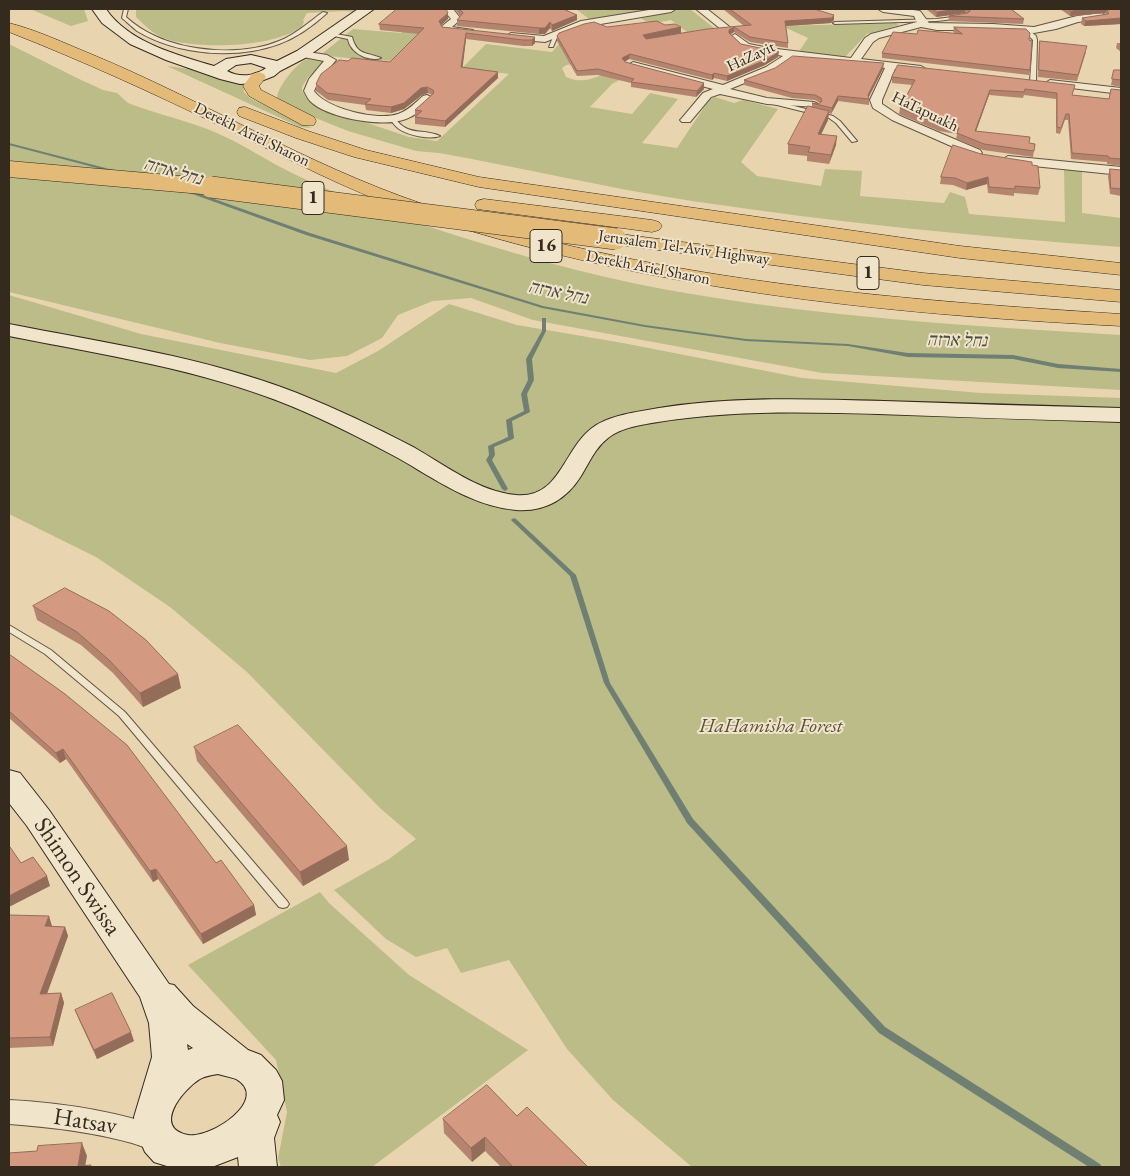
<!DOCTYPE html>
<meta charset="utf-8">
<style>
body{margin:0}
#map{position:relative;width:1130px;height:1176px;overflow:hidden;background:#e8d5af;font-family:"EB Garamond",serif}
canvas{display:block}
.frame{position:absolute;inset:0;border:10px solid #342a1e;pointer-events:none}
</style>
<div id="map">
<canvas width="1130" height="1176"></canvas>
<div class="frame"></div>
</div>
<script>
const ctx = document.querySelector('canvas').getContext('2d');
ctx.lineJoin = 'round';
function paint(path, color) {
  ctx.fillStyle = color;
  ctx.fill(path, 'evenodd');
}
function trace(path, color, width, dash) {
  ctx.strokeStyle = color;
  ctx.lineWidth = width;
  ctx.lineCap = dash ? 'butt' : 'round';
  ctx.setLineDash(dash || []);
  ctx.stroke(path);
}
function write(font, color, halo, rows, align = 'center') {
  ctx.font = font + ' "EB Garamond","Frank Ruhl Libre",serif';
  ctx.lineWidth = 4;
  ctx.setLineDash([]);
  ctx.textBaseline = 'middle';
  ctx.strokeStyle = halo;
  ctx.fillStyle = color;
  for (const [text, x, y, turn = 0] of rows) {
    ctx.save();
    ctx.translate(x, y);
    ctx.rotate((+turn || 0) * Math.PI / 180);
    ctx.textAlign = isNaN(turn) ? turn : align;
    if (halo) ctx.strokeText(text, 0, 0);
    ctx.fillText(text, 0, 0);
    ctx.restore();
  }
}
paint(new Path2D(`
 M30 9H84L88 21 71 26Z
 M136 9H359L355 12 344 11 307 13 303 20 304 22 302 26C276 48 195 50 164 38 153 34 144 25 136 17Z
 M576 9H658L589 19Z
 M683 9H690L714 28 687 32 671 20 649 24 641 18Z
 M896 23 899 25 867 34 845 57 798 53 808 38 782 26Z
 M409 27 470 33 393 61 378 60 376 61 329 56 323 53 353 29 401 33Z
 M9 44 79 79 103 90 117 93 128 103C158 115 192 121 221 135 246 146 269 162 294 174 335 194 380 210 424 225 503 251 586 275 668 290 818 317 970 326 1121 335V390L822 373 533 320 471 298 433 301 398 315 382 338 347 356 310 360 220 343 9 292Z
 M486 44 552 52 559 44 591 47 580 63 566 65 562 68 566 77C583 85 597 77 613 70L621 79 612 84 590 107 632 114 650 93 678 99 642 143 677 148 709 100 715 97 734 103 743 100 778 109 741 162 757 176 821 186 825 169 862 171 860 196 944 203 950 192 965 197 969 214 1065 222 1064 169 1082 171V213L1121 218V247C978 237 834 222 692 201 607 188 523 168 439 153L416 151 348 131 283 105 277 98C278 86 296 64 307 59 313 57 318 59 324 60V63L308 77 302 87V91L307 98 320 107 409 137 437 141 509 74 462 68Z
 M167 66 197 70 224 80 243 82 244 92 250 98 312 128 300 127Z
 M9 295 141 334 336 373 378 351 449 304 517 325 623 343 802 378 981 393 1121 398V1167H692L613 1100 567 1049 509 960 461 973 447 948 416 957 386 939 334 890 389 859 416 839 380 808 247 672 170 607 96 557 9 514Z
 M320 892 329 903 409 975 528 1050 372 1167H281L278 1158 287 1112 276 1060 188 965Z`), '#bbbc87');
paint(new Path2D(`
 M9 143 117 171 118 172 116 173 9 145Z
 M187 190H189L310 233 543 306 645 325 746 339 848 344 908 353 1013 355 1058 364 1121 369V372L1058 368 1013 359 908 357 848 346 746 341 645 327 542 308 306 235 187 192Z
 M542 318H546V331L532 359 534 380 527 394 530 412 512 421 514 438 513 439 494 447 495 455 492 460 508 489 505 491 502 489 486 460 489 455 488 446 508 437 506 420 524 411 521 394 528 380 526 359 542 331Z
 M514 518 516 519 576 575 610 683 693 819 885 1027 1100 1164 1102 1167H1089L879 1033 687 823 604 683 570 576 512 521 511 520 512 519Z`), '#6f8073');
const lane = new Path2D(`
 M124 9H128L126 17C135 25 144 31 155 36 188 52 244 56 279 41 295 35 309 22 323 12L327 13C314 25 296 38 279 44 235 60 177 55 137 31 132 27 127 22 122 18Z
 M960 16H962V18L937 21 835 24 833 23 835 22 937 19Z
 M1024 29H1028L1036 36 1037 40 1036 81 1033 83 1030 81 1033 40 1024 31Z
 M555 32 559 33 553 47H549Z
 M331 33 352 37C357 56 367 52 381 58 369 62 350 53 348 39L329 35V33Z
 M767 99 833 116 840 121 857 141 852 142 836 123 829 118 765 102 764 101Z
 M391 118H395C408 137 423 128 440 136 429 140 408 135 399 129 395 126 393 123 390 119Z
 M9 625 51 650 125 712 287 901 289 904 287 907 283 908 279 907 119 716 45 654 9 632Z`);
const street = new Path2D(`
 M443 9H453L461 19 452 27 473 30V34L443 31 441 27 451 19Z
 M655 9H676L671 12 583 27 545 42 511 39 506 36 511 33 544 36 581 21Z
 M696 9H707L731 28 730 30H722Z
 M878 9H906L920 11 929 23 993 24 1034 27 1077 16 1102 13 1107 16 1102 19 1078 22 1056 29 1034 33 993 30H937L921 27 879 38 873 42 861 59 921 66 926 69 921 72 895 69 882 100V104L900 116 980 150 982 153 976 157 892 120 873 108 870 100 885 68 795 57 774 71 730 89 767 98 814 102 820 105 818 107 767 104 720 94 711 97 690 122H682L680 120 682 118 703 93 713 89 629 67 628 65 633 62 723 85 766 67 783 56 742 48 730 37 735 34 749 44 769 48 851 58 865 38 871 34 917 22 914 16 883 12Z
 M302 51 327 55 336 60 318 82 314 91C327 109 378 121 398 114 408 111 416 102 423 96L427 95 433 98C426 106 415 116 406 119 383 128 327 118 310 101 307 98 306 94 304 91L309 79 324 61 298 56 297 54Z
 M1050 80 1121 88V94L1046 85 1045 83Z
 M1008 156 1121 167V175L1004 163 1002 160Z
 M9 1100C63 1103 118 1111 169 1130L173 1139 169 1148C155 1153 145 1147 132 1143 92 1132 51 1127 9 1124Z`);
const secondary = new Path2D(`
 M92 9H106C128 42 177 55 214 66L226 59 251 55 277 61 297 51 358 9H374L307 57 280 71 274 76 256 83 240 84 220 79 166 60 130 44 102 23ZM251 63 266 68C255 76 240 78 227 71L236 65Z
 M9 324C105 343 205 357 297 393 337 409 377 428 415 448 446 466 480 492 516 495 560 499 563 450 592 428 609 415 637 412 659 408 734 396 809 399 884 401 963 404 1042 406 1121 408V422C1040 420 959 417 878 414 805 412 731 410 658 422 641 425 622 427 608 438 595 448 589 463 581 476 566 500 544 512 516 510 472 506 435 479 398 458 363 439 327 421 291 406 201 369 104 355 9 336Z
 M9 770 20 773 49 810 169 984 174 985 193 1006 248 1050 261 1055 276 1070 282 1081 284 1100 277 1115 280 1122 274 1138 277 1167H239L238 1157 212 1167H170L154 1162 145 1152 135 1129 134 1117 152 1057 149 1023 140 997 27 826 9 803ZM187 1044 193 1048 188 1050ZM218 1074C224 1076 231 1077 236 1079 271 1099 211 1139 188 1135 152 1128 182 1090 200 1079 205 1076 212 1075 218 1074Z`);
const highway = new Path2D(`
 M9 23C37 30 64 43 91 54 202 100 306 164 420 203 646 280 885 299 1121 314V326C881 314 637 289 408 211 346 190 287 158 227 129 155 94 83 61 9 32Z
 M258 72 264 74 266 77 259 86 261 90 314 117 316 121 314 125H302L249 96 243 86 252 74Z
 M245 107 308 131 366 150 479 177 960 246 1121 263V275L960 258 479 187 354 157 296 138 239 116 237 112 239 108Z
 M484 199 652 220 659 222 662 226 659 230 652 232 477 209 475 205 477 201Z
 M620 234 923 273 1121 290V302L923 285 613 244 610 240 613 236Z`);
trace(lane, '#615542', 2);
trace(street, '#615542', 2);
trace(secondary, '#342a1e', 2);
trace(highway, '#342a1e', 1);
paint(lane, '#f0e4cb');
paint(street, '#f0e4cb');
paint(secondary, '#f0e4cb');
paint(highway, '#e4ba78');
const highwayBridgeFar1 = new Path2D(`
 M9 169 225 188`);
const highwayBridge = new Path2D(`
 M211 187 616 239`);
trace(highwayBridgeFar1, '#342a1e', 17, []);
trace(highwayBridge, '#342a1e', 22, []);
trace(highwayBridgeFar1, '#e4ba78', 16);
trace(highwayBridge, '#e4ba78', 21);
paint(new Path2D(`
 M455 9H563L577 15V20L552 31 550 28 545 34H539L457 26V20L460 16Z
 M723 9H814L834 20 831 23 786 26 788 43V48L750 42 734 32 731 34 741 44 778 57 765 65 727 81 714 78 712 80 629 59 625 62 704 83V89L696 97 631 87V83L598 75 577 76 557 41V36L607 27 665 25 681 27V33L744 26Z
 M926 9H1011L1024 19 1023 24 948 21 949 16 966 14 965 13 936 17Z
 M1060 9H1121V24L1084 26 1081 24 1082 18 1106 14V13L1070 16Z
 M448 19 441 25 442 27 535 37V43L532 46H523L466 39 462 67 498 72V78L445 127 415 124V110L432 95 428 93 422 95 404 109 391 113 366 110 365 105 328 100 316 91V84L348 61 390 62 419 34 380 30 379 24Z
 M954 27 1029 40 1030 70 1029 75 882 58V53L917 34 955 33 953 32Z
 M1040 41 1086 52 1077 81 1038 77 1039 47Z
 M1117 43H1121V52L1116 48Z
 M898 65 1072 95 1109 99 1111 89 1121 90V166L1107 164V162L1071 159 1068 120H1065L1060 134 1056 133V99L1024 95 1023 98 989 95 976 131 1029 143 1035 144 1033 157 983 150 956 139 957 134 939 131 899 114 900 108 912 85 892 83V77Z
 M883 69 869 97V105L838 101 831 114 829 113 828 120 821 134 836 145 829 164 807 161V156L788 154V144L812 106V103L818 104 820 103 815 100 792 98 744 85V80Z
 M1114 70H1121V87L1111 85Z
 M981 154 1032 165 1040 188 1038 195 1014 193V196L988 193 987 184 966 190 953 185 940 184 941 177Z
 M1110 169 1121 170V196L1110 194 1108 176Z
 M33 606 181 688 143 707 113 673 81 645 37 620Z
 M9 654 216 863 254 905 256 915 203 944 158 879 153 882 66 759 60 763 9 718Z
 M194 747 349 860 303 886 197 761Z
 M9 915 52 926 65 927 68 936 47 994 61 993 64 1003 53 1046 9 1048Z
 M75 1010 134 1041 97 1059 79 1020Z
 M517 1116 588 1167H501L485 1151 472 1162 444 1133 443 1119Z`), '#b5846f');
paint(new Path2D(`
 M958 9H965V13L936 17 937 12Z
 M1091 9H1107L1106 13 1070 16 1071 11Z
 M448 13V19L439 27V21Z
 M577 15V20L552 31V25Z
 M834 15V20L831 23 785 26V21Z
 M1121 18V24L1084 26 1086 21Z
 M550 22V28L545 34H539V28Z
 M681 27V33L642 40 643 35Z
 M734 27V32L729 35V30Z
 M466 33V39L462 73 461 67Z
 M535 37V43L532 46V40Z
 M779 52 778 57 765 65 727 81V76Z
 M630 54 629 59 622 63V58Z
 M884 63 883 69 867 100 868 95Z
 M498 72V78L445 127V121Z
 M714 73V78L712 80V75Z
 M704 83V89L696 97 697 91Z
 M427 87 428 93 422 95 404 109 391 113V107L421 88Z
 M990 90 989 95 974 137 975 131Z
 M838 96V101L831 114 832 108Z
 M829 111 828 120 817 143 818 134Z
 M837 136 836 145 829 164 831 155Z
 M988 177 987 184 966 190 967 183Z
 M178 674 181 688 143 707 140 693Z
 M63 749 66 759 60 763 56 753Z
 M347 846 349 860 303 886 300 872Z
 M156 869 158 879 153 882 150 871Z
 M47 876 50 886 9 907V896Z
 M254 905 256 915 203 944 201 934Z
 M49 916 52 926H45Z
 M65 927 68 936 43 1004 40 994Z
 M61 993 64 1003 53 1046 50 1037Z
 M131 1032 134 1041 97 1059 94 1050Z
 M485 1137V1151L472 1162 471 1148Z
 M82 1143 87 1156 85 1167 78 1166Z`), '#946c5a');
const building = new Path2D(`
 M397 9H446L448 13 439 21 442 27 535 37 532 40H523L466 33 461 67 498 72 445 121 415 117 422 111 415 110 434 93 433 90 427 87 421 88 404 103 391 107 365 104 371 99 327 93 316 84 321 74 339 60 348 61 352 58 390 62 424 28 379 24Z
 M459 9H563L577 15 552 25 550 22 545 28H539L457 20 463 13Z
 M730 9H814L834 15 832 18 785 21 788 43 750 37 734 27 729 30V33L741 44 779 52 766 60 727 76 714 73 712 75 630 54 622 58 625 62 704 83 697 91 631 82 634 79 598 69 577 71 557 36 559 33 584 24 594 22 607 27 657 21 665 25 675 24 681 27 643 35 646 39 707 29 751 25Z
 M933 9H958L937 12Z
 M967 9H1011L1024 19 949 16 968 13 970 11Z
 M1068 9H1091L1071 11Z
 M1108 9H1121V18L1086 21 1082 18 1108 14Z
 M954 27 1026 29 1030 33 1029 40 1032 41 1030 70 882 53 893 32 917 34 918 30 962 34Z
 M1040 41 1087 46 1078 75 1039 70Z
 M793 56 884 63 868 95 869 99 838 96 832 108 812 103 818 104 822 101 821 98 815 95 792 93 744 80 775 68Z
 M898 65 1075 85 1072 95 1109 99 1111 89 1121 90V159L1109 158 1108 156 1072 153 1069 114H1066L1061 128 1057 127V93L1025 89 1024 92 990 90 975 131 1030 137 1029 143 1035 144 1034 151 984 144 957 133 959 128 940 125 900 108 915 80 892 77Z
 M1114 70H1121V80L1112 79Z
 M808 106 829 111 818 134 837 136 831 155 808 152 810 147 788 144Z
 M953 145 981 154 1032 162V165L1038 166 1040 188 1015 186V189L989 187 988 177 967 183 955 178 941 177Z
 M1110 169 1121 170V189L1111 188Z
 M65 588 109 611 146 640 178 674 140 693 109 660 77 632 33 606Z
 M9 654 65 694 127 745 216 863 221 860 254 905 201 934 156 869 150 871 63 749 56 753 9 711Z
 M238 725 347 846 300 872 194 747Z
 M9 847H10L21 863 33 857 47 876 9 896Z
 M9 915 49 916 45 926 65 927 40 994 61 993 50 1037 9 1038Z
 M112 993 131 1032 94 1050 75 1010Z
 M487 1085 517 1116 527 1107 588 1167H513L485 1137 471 1148 443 1119Z
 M82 1143 78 1166 91 1165 90 1167H9V1153L37 1151 38 1146Z`);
paint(building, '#d39a81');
trace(building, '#946c5a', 1);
write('16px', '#342a1e', '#f0e4cb', [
 ["HaZayit",751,57,-25],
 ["HaTapuakh",925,112,26],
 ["Derekh Ariel Sharon",252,135,26],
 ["Jerusalem Tel-Aviv Highway",684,248,8],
 ["Derekh Ariel Sharon",648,268,11]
]);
write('italic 18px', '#4d4e41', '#f0e4cb', [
 ["נחל ארזה",173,172,16],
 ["נחל ארזה",558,293,12],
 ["נחל ארזה",957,341,1]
]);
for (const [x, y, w] of [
 [313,198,22],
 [546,246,32],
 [868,273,22]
]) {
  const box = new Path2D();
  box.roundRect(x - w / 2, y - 16.5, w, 33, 4);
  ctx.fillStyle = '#f0e4cb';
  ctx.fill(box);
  trace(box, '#342a1e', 1);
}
write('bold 19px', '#342a1e', null, [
 ["1",313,198],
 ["16",546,246],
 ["1",868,273]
]);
write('italic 20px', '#564e38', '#f0e4cb', [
 ["HaHamisha Forest",771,727]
]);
write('24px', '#342a1e', '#f0e4cb', [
 ["Shimon Swissa",77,877,56],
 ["Hatsav",85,1122,9]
]);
</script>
